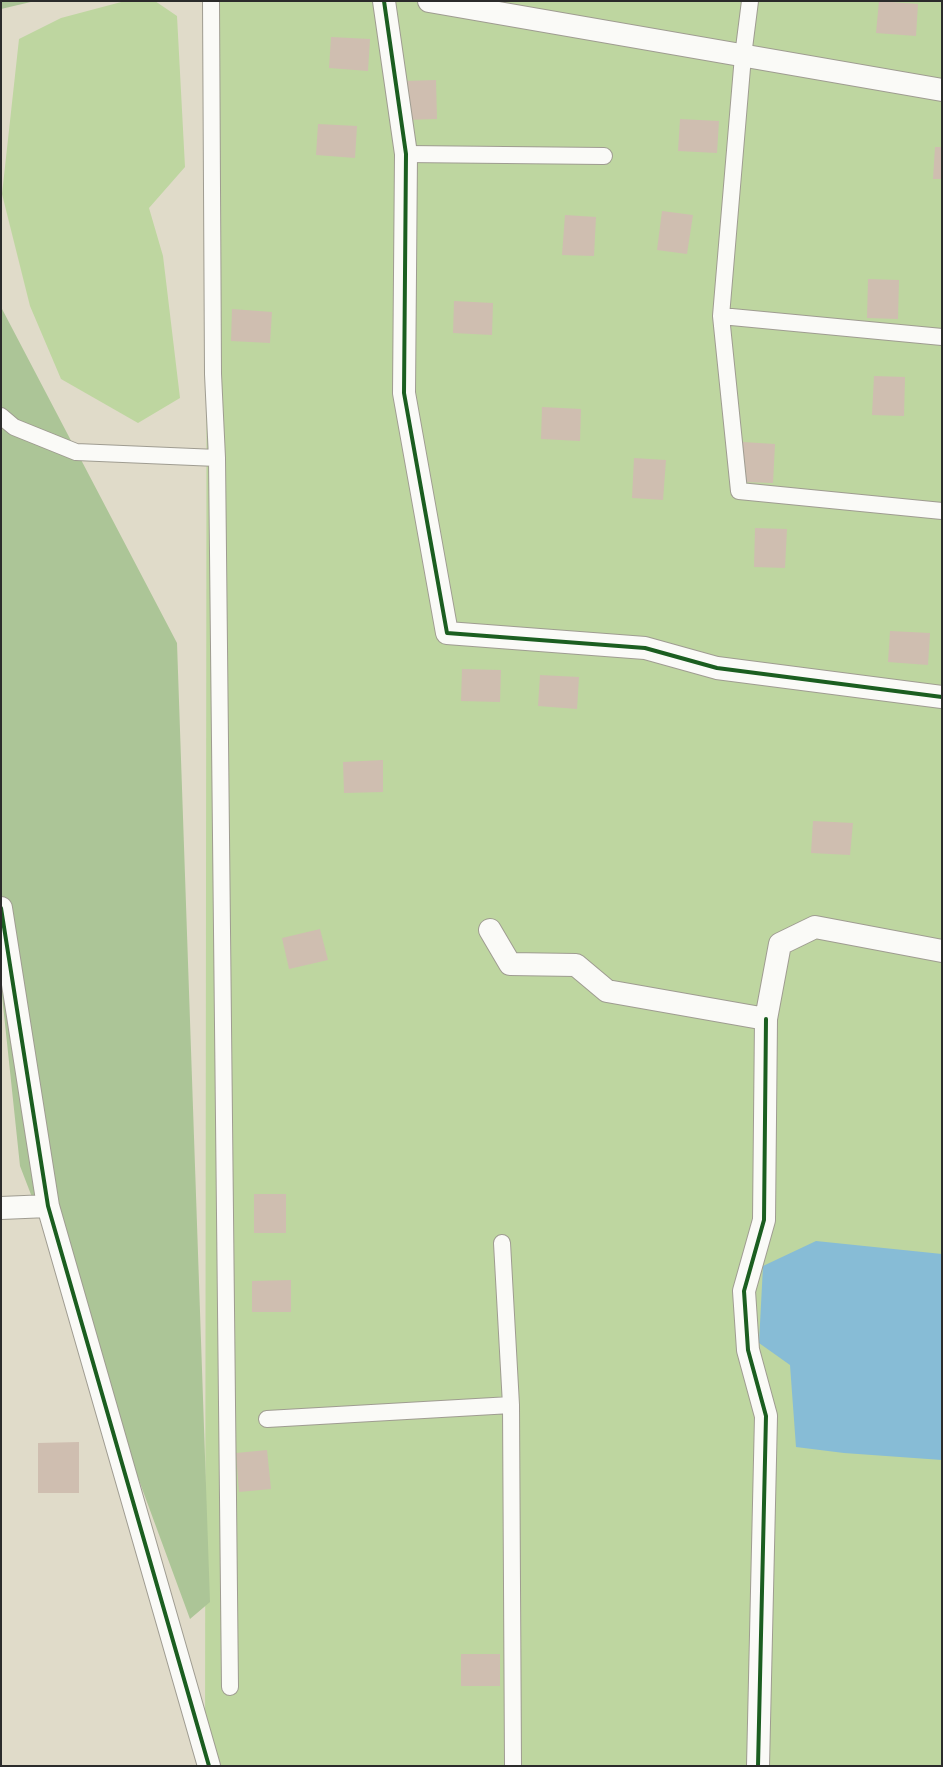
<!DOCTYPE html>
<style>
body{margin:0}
#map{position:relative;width:943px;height:1767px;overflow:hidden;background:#e0dbc9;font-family:"Balsamiq Sans",sans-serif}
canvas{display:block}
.frame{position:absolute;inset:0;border:2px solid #2b2b2b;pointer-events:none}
</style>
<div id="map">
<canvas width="943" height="1767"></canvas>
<div class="frame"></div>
</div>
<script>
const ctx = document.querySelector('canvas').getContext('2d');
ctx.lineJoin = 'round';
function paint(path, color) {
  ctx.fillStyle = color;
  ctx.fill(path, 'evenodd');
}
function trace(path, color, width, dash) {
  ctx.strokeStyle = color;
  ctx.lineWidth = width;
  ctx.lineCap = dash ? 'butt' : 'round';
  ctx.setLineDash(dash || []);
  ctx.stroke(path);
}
paint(new Path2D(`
 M125 1H155L177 16 185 167 149 208 163 256 180 398 138 423 61 379 30 306 2 194 19 39 61 18Z
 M207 1H942V1766H205Z`), '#bed6a0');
paint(new Path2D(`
 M1 1H35L1 9Z
 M1 307 177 643 210 1602 190 1619 97 1366 20 1166 1 986Z`), '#acc597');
paint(new Path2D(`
 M816 1241 942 1254V1460L844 1453 796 1447 790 1365 759 1343 763 1266Z`), '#87bcd6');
paint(new Path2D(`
 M879 1 918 4 916 36 876 33Z
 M331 37 370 39 368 71 329 68Z
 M436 80 437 119 406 120 404 81Z
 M680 119 719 121 717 153 678 151Z
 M318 124 357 126 355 158 316 155Z
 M935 147H942V179H933Z
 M662 211 693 215 687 254 657 250Z
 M565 215 596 217 594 256 562 255Z
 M868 279 899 280 898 319 867 318Z
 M454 301 493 303 492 335 453 333Z
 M232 309 272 312 270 343 231 341Z
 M874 376 905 377 904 416 872 415Z
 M542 407 581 409 580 441 541 439Z
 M743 442 775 444 773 483 742 482Z
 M634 458 666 460 663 500 632 498Z
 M755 528 787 529 785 568 754 567Z
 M890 631 930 633 928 665 888 662Z
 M462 669 501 670 500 702 461 701Z
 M540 675 579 677 577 709 538 706Z
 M383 760V792L344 793 343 762Z
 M813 821 853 823 850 855 811 853Z
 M320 929 328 960 289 969 282 938Z
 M254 1194H286V1233H254Z
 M291 1280V1312H252V1281Z
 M79 1442V1493H38V1443Z
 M267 1450 271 1489 239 1492 236 1453Z
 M461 1654H500V1686H461Z`), '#cfbeb0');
const lane = new Path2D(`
 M211 1 213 374 217 458 230 1687
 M750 1 743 56 721 316 739 491 942 511
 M406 154 604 156
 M721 316 942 337
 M1 416 14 427 76 452 217 458
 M502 1243 511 1405 513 1766
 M267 1419 511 1405`);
const street = new Path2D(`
 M384 1 406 154 404 393 447 633 645 648 717 668 942 697
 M429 1 942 90
 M1 908 48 1206 209 1766
 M490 930 510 964 576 965 607 991 766 1019 780 944 815 927 942 951
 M1 1208 48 1206
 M758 1766 766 1416 748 1350 744 1291 764 1220 766 1019`);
trace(lane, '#9f9c91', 18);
trace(street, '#9f9c91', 24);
trace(lane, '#fafaf7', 16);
trace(street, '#fafaf7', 22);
trace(new Path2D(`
 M384 1 406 154 404 393 447 633 645 648 717 668 942 697
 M1 908 48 1206 209 1766
 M758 1766 766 1416 748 1350 744 1291 764 1220 766 1019`), '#1b5e20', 4);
</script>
